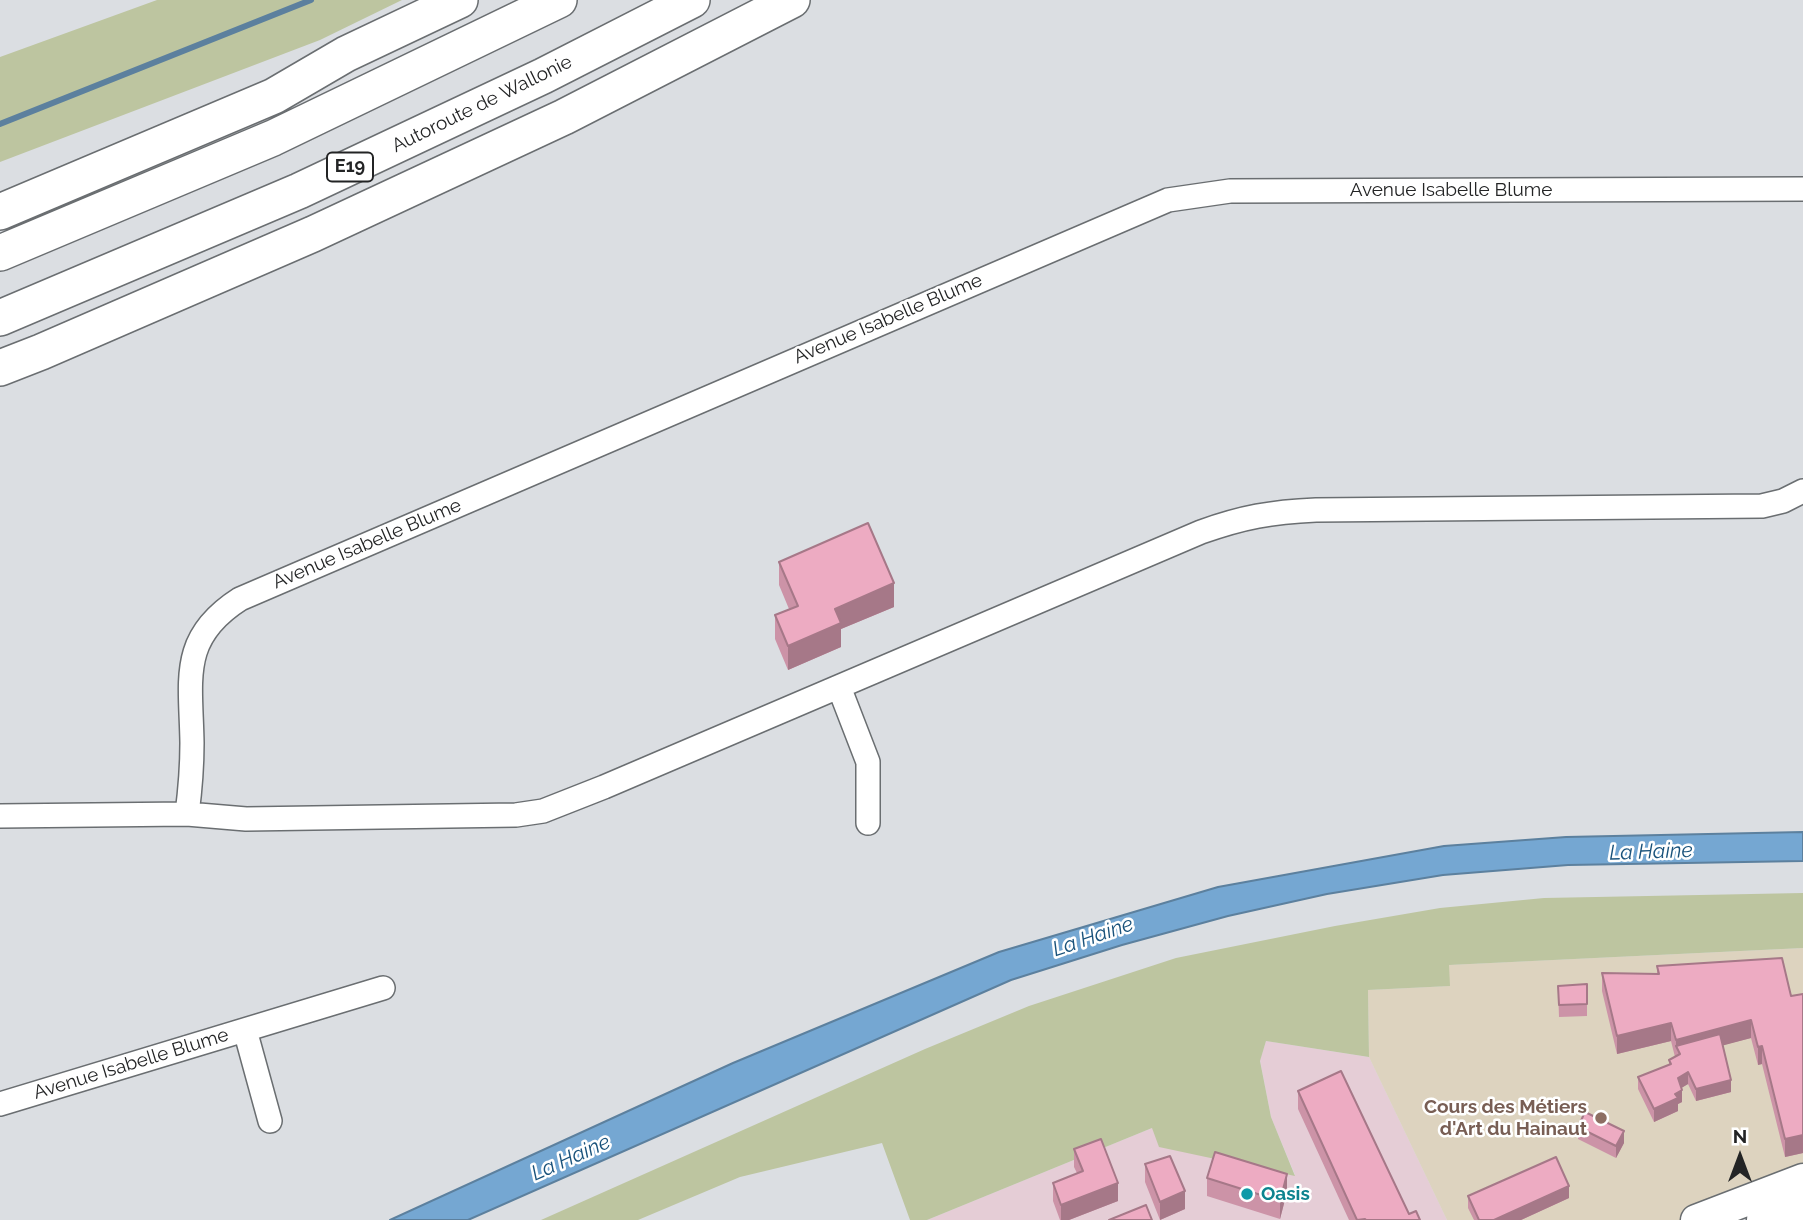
<!DOCTYPE html>
<meta charset="utf-8">
<style>
body{margin:0}
#map{position:relative;width:1803px;height:1220px;overflow:hidden;background:#dbdee2;font-family:Raleway,sans-serif}
canvas{display:block}
.north{position:absolute;left:1705px;top:1122px;width:70px;height:70px;-webkit-text-stroke:5px #fff;paint-order:stroke;rotate:0deg;font-size:19px;font-weight:700;line-height:28px;text-align:center;color:#232425}
.north::after{content:'';display:block;margin:auto;width:24px;height:32px;background:#232425;clip-path:polygon(50% 0,100% 100%,50% 72%,0 100%)}
</style>
<div id="map">
<canvas width="1803" height="1220"></canvas>
<div class="north">N</div>
</div>
<script>
const ctx = document.querySelector('canvas').getContext('2d');
ctx.lineJoin = 'round';
function paint(path, color) {
  ctx.fillStyle = color;
  ctx.fill(path, 'evenodd');
}
function trace(path, color, width, dash) {
  ctx.strokeStyle = color;
  ctx.lineWidth = width;
  ctx.lineCap = dash ? 'butt' : 'round';
  ctx.setLineDash(dash || []);
  ctx.stroke(path);
}
function write(font, color, halo, rows, align = 'center') {
  ctx.font = font + ' Raleway,sans-serif';
  ctx.lineWidth = 5;
  ctx.setLineDash([]);
  ctx.textBaseline = 'middle';
  ctx.strokeStyle = halo;
  ctx.fillStyle = color;
  for (const [text, x, y, turn = 0] of rows) {
    ctx.save();
    ctx.translate(x, y);
    ctx.rotate((+turn || 0) * Math.PI / 180);
    ctx.textAlign = isNaN(turn) ? turn : align;
    if (halo) ctx.strokeText(text, 0, 0);
    ctx.fillText(text, 0, 0);
    ctx.restore();
  }
}
paint(new Path2D(`
 M1266 1041 1369 1057 1447 1220H927L1152 1128 1295 1175 1271 1117 1260 1060Z`), '#e5cdd6');
paint(new Path2D(`
 M1803 948V1179L1696 1220H1447L1369 1057 1368 990 1449 986 1448 965Z`), '#ddd3bf');
paint(new Path2D(`
 M157 0H402L320 40 0 162V57Z
 M1803 893V948L1449 965 1450 986 1368 990 1369 1057 1266 1041 1260 1061 1271 1117 1295 1176 1159 1147 1152 1128 927 1220H910L882 1143 740 1177 638 1220H541L925 1049 1029 1006 1176 958 1335 926 1440 908 1544 898Z`), '#bdc5a0');
const water = new Path2D(`
 M1803 832V861L1568 865 1443 875 1327 894 1228 916 1122 945 1011 980 468 1220H390L733 1063 999 952 1218 887 1444 846 1566 837Z`);
paint(water, '#75a7d2');
trace(water, '#5c809e', 2);
trace(new Path2D(`
 M0 124 311 0`), '#5c809e', 6);
const minor = new Path2D(`
 M839 687 868 762V823
 M187 814 246 819 516 815 543 811 604 787 1201 532C1243 517 1271 512 1316 510L1762 506 1783 501 1803 491
 M0 816 187 814C190 791 192 767 192 743 191 679 179 638 240 599L1168 200 1230 191 1803 189
 M245 1030 270 1121
 M0 1104 383 988`);
const major = new Path2D(`
 M1696 1220 1803 1179
 M1762 1220 1803 1204`);
const highway = new Path2D(`
 M0 212 274 96 346 54 460 0
 M0 253 273 138 559 0
 M0 318 299 191 543 76 692 0
 M0 368 41 352 313 234 564 117 792 0`);
trace(minor, '#6a6e71', 26);
trace(major, '#6a6e71', 33);
trace(highway, '#6a6e71', 38);
trace(minor, '#fff', 23);
trace(major, '#fff', 30);
trace(highway, '#fff', 35);
paint(new Path2D(`
 M779 562 894 607 841 629V647L788 670 775 639V615L789 609 779 585Z
 M1657 966 1791 996 1803 994V1153L1785 1157 1762 1064 1758 1065 1751 1038 1723 1045 1731 1092 1696 1101 1688 1084 1681 1088 1682 1102 1678 1104V1111L1654 1122 1638 1089V1077L1669 1065V1060L1675 1057 1671 1041 1617 1054 1602 991V973L1657 974Z
 M1587 984V1016L1559 1017 1558 986Z
 M1298 1091 1409 1214 1420 1220H1349L1298 1109Z
 M1578 1127 1624 1143 1616 1158 1578 1139Z
 M1074 1149 1118 1201 1069 1220H1060L1053 1201V1183L1077 1173 1074 1167Z
 M1145 1164 1185 1209 1160 1220 1145 1182Z
 M1207 1178 1287 1192 1280 1219 1207 1196Z
 M1468 1196 1569 1198 1521 1220H1474L1468 1208Z`), '#cc93a7');
paint(new Path2D(`
 M894 583V607L841 629V647L788 670V646L835 609Z
 M1751 1020V1038L1680 1057V1054L1676 1046V1058V1040Z
 M1671 1023V1041L1617 1054V1036Z
 M1762 1046V1064L1758 1065V1047Z
 M1688 1072V1084L1678 1090V1078Z
 M1731 1080V1092L1696 1101V1089Z
 M1682 1090V1102L1678 1104V1111L1654 1122V1109L1675 1094Z
 M1624 1131V1143L1616 1158V1146Z
 M1803 1135V1153L1785 1157V1139Z
 M1287 1174V1192L1280 1219V1201Z
 M1118 1183V1201L1069 1220H1061V1205Z
 M1569 1186V1198L1521 1220H1494Z
 M1185 1191V1209L1160 1220V1202Z`), '#a67888');
const building = new Path2D(`
 M868 523 894 583 835 609 841 623 788 646 775 615 798 606 779 562Z
 M1782 958 1791 996 1803 994V1135L1785 1139 1762 1046 1758 1047 1751 1020 1676 1040 1671 1023 1617 1036 1602 973 1659 974 1657 966Z
 M1587 984V1004L1559 1005 1558 986Z
 M1720 1034 1731 1080 1696 1089 1688 1072 1678 1078 1682 1090 1675 1094 1678 1098 1654 1109 1638 1077 1671 1064 1669 1060 1680 1054 1676 1046Z
 M1341 1071 1409 1214 1416 1211 1420 1220H1366L1365 1219 1357 1220 1298 1091Z
 M1585 1112 1624 1131 1616 1146 1578 1127Z
 M1101 1139 1118 1183 1061 1205 1053 1183 1083 1171 1074 1149Z
 M1215 1152 1287 1174 1280 1201 1207 1178Z
 M1170 1156 1185 1191 1160 1202 1145 1164Z
 M1556 1157 1569 1186 1494 1220H1479L1468 1196Z
 M1146 1205 1152 1220H1109Z`);
paint(building, '#edabc2');
trace(building, '#a67888', 2);
for (const [x, y, r, color] of [
 [1601,1118,7,"#8d6e63"],
 [1247,1194,7,"#0f9aa8"]
]) {
  const dot = new Path2D();
  dot.arc(x, y, r, 0, 2 * Math.PI);
  ctx.fillStyle = color;
  ctx.fill(dot);
  trace(dot, '#fff', 2.5);
}
for (const [x, y, w] of [
 [350,167,46]
]) {
  const box = new Path2D();
  box.roundRect(x - w / 2, y - 14.5, w, 29, 5);
  ctx.fillStyle = '#fff';
  ctx.fill(box);
  trace(box, '#232425', 2);
}
write('bold 18px', '#232425', null, [
 ["E19",350,167]
]);
write('19px', '#232425', '#fff', [
 ["Autoroute de Wallonie",482,104,-26],
 ["Avenue Isabelle Blume",1451,190],
 ["Avenue Isabelle Blume",888,319,-23],
 ["Avenue Isabelle Blume",367,544,-23],
 ["Avenue Isabelle Blume",131,1064,-17]
]);
write('bold 19px', '#785e54', '#fff', [
 ["Cours des Métiers",1587,1107],
 ["d'Art du Hainaut",1587,1129]
], 'right');
write('bold 19px', '#0d838f', '#fff', [
 ["Oasis",1261,1194]
], 'left');
write('italic 21px', '#19527b', '#fff', [
 ["La Haine",1651,852,-2],
 ["La Haine",1093,937,-19],
 ["La Haine",571,1158,-24]
]);
</script>
